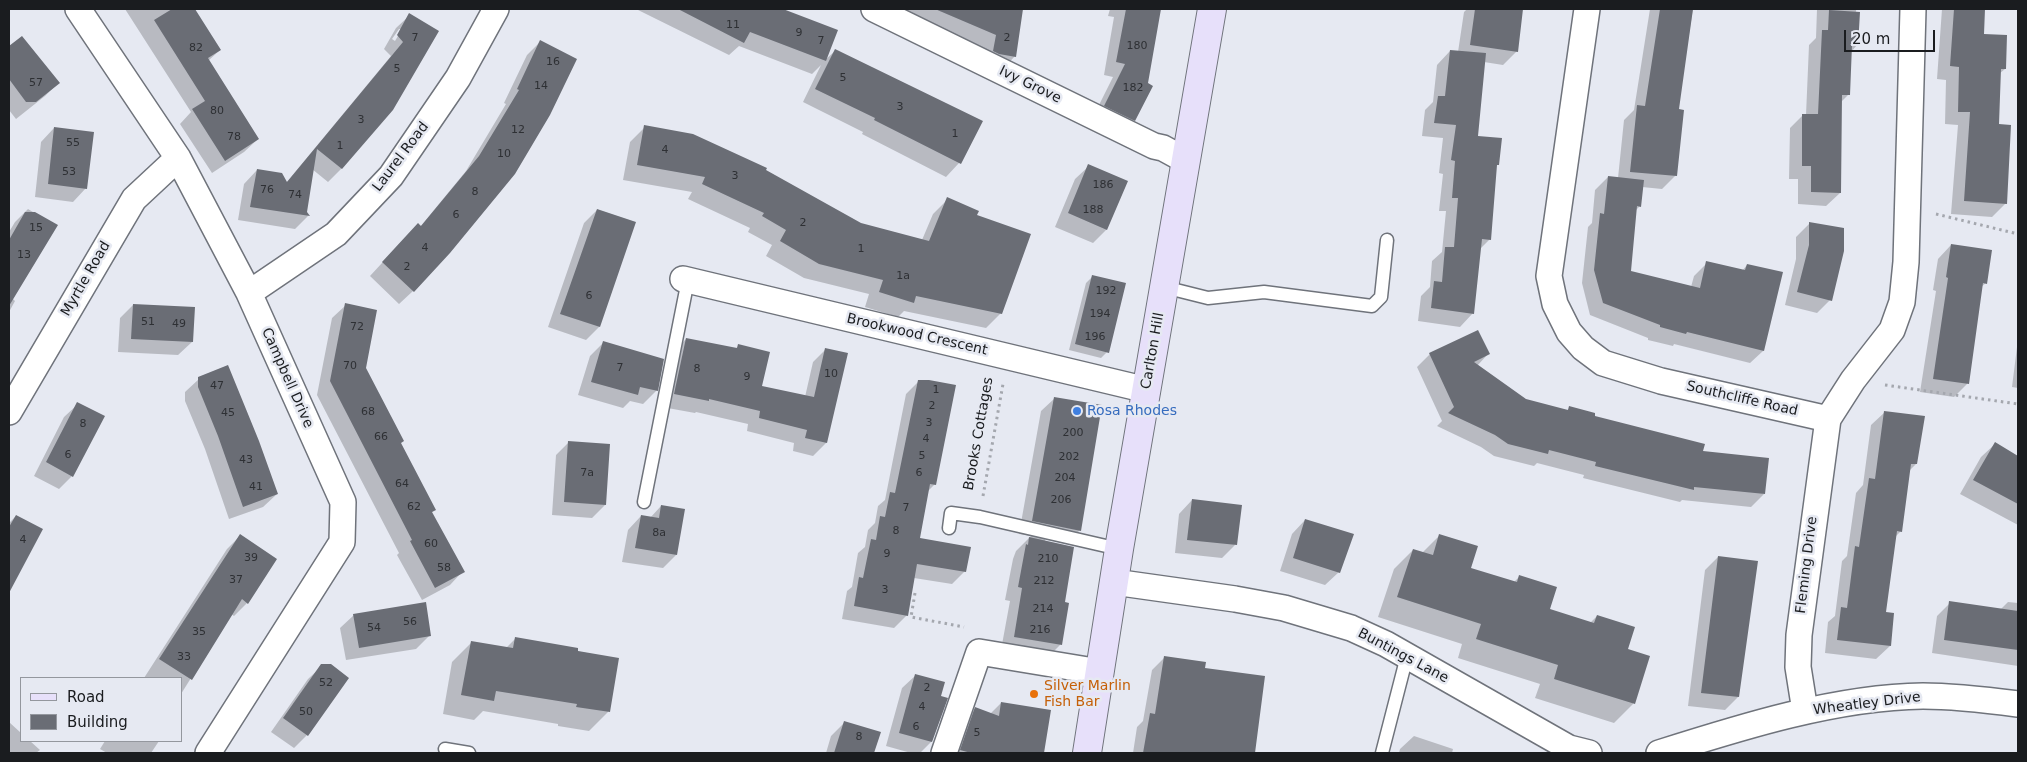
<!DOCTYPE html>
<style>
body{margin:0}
#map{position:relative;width:2027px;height:762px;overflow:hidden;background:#e6e9f2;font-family:"DejaVu Sans",sans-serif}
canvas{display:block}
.frame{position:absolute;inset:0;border:10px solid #1a1c1f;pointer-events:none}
.legend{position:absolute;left:20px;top:677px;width:162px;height:65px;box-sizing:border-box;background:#e6e9f2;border:1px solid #94979e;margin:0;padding:6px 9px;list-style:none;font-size:15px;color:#1a1c1f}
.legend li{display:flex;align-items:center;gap:10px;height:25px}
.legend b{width:25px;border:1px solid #94979e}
.scale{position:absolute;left:1844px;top:30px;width:91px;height:22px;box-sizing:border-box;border:2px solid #1a1c1f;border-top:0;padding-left:6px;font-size:15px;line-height:18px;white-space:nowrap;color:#1a1c1f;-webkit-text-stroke:4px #e6e9f2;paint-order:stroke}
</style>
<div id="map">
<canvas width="2027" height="762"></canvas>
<div class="frame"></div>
<ul class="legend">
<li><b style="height:6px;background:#e7e0fa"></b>Road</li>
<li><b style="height:14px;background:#6a6d75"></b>Building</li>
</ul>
<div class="scale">20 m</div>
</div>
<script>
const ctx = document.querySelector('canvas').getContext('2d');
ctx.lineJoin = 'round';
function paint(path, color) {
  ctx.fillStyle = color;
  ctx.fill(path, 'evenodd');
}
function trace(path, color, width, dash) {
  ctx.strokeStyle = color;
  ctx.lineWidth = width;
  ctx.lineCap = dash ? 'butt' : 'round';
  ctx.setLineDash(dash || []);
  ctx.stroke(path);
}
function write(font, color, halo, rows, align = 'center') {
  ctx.font = font + ' "DejaVu Sans",sans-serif';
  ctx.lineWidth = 5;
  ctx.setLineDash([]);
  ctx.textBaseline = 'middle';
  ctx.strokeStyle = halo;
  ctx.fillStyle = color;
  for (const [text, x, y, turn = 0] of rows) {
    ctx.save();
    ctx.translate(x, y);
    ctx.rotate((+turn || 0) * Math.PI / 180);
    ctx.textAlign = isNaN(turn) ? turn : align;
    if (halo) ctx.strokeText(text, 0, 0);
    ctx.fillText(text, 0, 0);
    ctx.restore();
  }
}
paint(new Path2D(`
 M125 9H193L220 50 208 61 258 139 244 152 212 173 180 124 191 112Z
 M636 9H756L784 24 825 60 835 51 981 122 959 163 946 177 862 134 863 132 803 102 821 65 812 74 739 46 729 55Z
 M898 9H1009L1022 11 1015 56 1002 70 981 65 983 48 907 17Z
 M1110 9H1160L1146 84 1134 120 1121 134 1092 119 1113 77 1104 75 1114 17 1108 16Z
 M1467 9H1522L1517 51 1503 65 1484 62 1477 137 1495 167 1490 239 1480 249 1473 313 1460 327 1418 321 1421 296 1430 287 1432 261 1442 252 1446 211H1439L1443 174 1439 173 1443 138 1422 136 1425 110 1433 102 1437 65 1450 51 1458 52 1464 12Z
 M1650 9H1693L1677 110 1676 175 1662 189 1642 187 1640 206 1636 210 1629 272 1691 287 1694 276 1707 263 1742 271 1747 265 1763 351 1750 363 1674 344 1673 346 1648 340V338L1590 315 1582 283 1588 227 1592 223 1595 190 1608 177 1618 178 1624 120 1634 110Z
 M1817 9H1856L1857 45 1851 52 1848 95 1841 102 1840 193 1826 206 1798 204V179H1789L1790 128 1803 115H1806L1809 45 1816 38Z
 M1942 9H1984L1982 36 2005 69 1999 74 1997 125 2006 203 1992 217 1951 214 1958 125 1945 124 1946 80 1937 79Z
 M410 15 438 32 342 168 328 182 312 169 305 212 308 216 295 229 238 220 244 184 257 170 286 183 391 56 384 49 396 28ZM399 29H402L395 41 392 39Z
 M22 37 58 83 45 96 16 119 9 110V48Z
 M540 42 576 59 413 291 399 304 370 276 405 238 420 227 466 171 506 104 504 103 527 55Z
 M645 127 765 170 860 225 922 240 933 214 948 199 976 216 1001 313 986 328 904 311 898 317 865 307 869 294 804 278 766 256 772 245 748 232 750 228 688 199 692 192 623 180 630 142Z
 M54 128 86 188 73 202 35 197 41 142Z
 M1089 166 1127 182 1106 230 1093 243 1055 227 1075 179Z
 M28 209 56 226 12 298 15 301 9 312V232L15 222Z
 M597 210 599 327 586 340 548 327 584 223Z
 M1809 224 1830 300 1817 313 1785 305 1796 259V237Z
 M1951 245 1986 283 1981 287 1967 384 1954 397 1920 392 1936 291 1933 290 1938 259Z
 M1093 276 1107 352 1101 358 1069 350 1086 283Z
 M133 305 192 342 178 355 118 352 120 318Z
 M346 305 365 369 400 444 434 510 431 513 463 571 450 585 422 600 397 555 399 553 317 395 332 318Z
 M686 339 735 349 739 346 760 387 805 397 813 362 826 349 846 354 826 443 813 456 793 451 794 443 747 431 748 424 696 412 695 413 662 407 674 352Z
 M2018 339V388L2012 387Z
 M603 343 657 390 643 404 630 401 623 408 578 395 590 356Z
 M1430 354H1488L1477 366 1526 401 1566 411 1570 408 1764 494 1751 507 1682 500 1680 502 1583 478 1584 475 1537 463 1534 466 1494 456 1481 447 1437 426 1442 421 1417 367Z
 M199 379 277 494 263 507 229 519 205 449 185 401V392Z
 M919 381 935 484 928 491 918 539 965 571 952 584 914 578 907 615 894 628 842 619 847 591 852 587 858 553 865 547 868 530 875 523 878 506 885 500 906 394Z
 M1055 398 1080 530 1066 544 1045 539 1060 645 1047 658 1001 650 1010 601 1005 600 1013 559 1016 551 1031 536 1019 534 1041 411Z
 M78 404 72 476 59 489 34 476 64 417Z
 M1885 412 1916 464 1909 471 1901 531 1895 537 1885 614 1890 646 1876 659 1825 653 1828 622 1835 616 1842 561 1847 556 1856 493 1863 485 1871 425Z
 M569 442 605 505 592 518 552 515 556 455Z
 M1995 444 2018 457V525L1960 494 1981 457Z
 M1192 500 1235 545 1222 558 1175 553 1179 514Z
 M661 506 676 555 663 568 622 562 628 530 641 516 650 518Z
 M16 516 9 590V523Z
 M1305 520 1339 572 1325 585 1280 571 1292 534Z
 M1440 535 1469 569 1513 583 1520 576 1548 610 1590 623 1597 616 1626 650 1648 657 1633 704 1614 723 1535 698 1540 684 1458 658 1462 644 1378 617 1394 569 1413 550 1422 553Z
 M240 536 247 603 234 616 231 614 181 694V678H144L227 549Z
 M1718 557 1738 697 1725 710 1688 706 1705 570Z
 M2008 602 2018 603V666L1932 653 1937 616 1950 603 2000 610Z
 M354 615 430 635 416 649 346 660 340 628Z
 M515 639 617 659 608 712 589 731 558 726V724L483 711 474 720 443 714 452 662 472 642 506 648Z
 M1165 657 1204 669 1245 745 1244 753H1133L1137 727 1143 721 1152 670Z
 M322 666 307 735 294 748 271 732 308 679Z
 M916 675 939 696 931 742 920 753H911L886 746 902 688Z
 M1001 703 1049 711 1043 753H951L962 722 975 709 990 714Z
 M9 722 21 733V741H30L40 750 36 753H9Z
 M845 722 879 733 873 753H826L831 736Z
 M1414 736 1453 749 1452 753H1399L1400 749Z
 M105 741H159L151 753H107L100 749Z`), '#0003');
paint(new Path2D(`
 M172 9H195L221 50 208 58 259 139 225 161 192 109 205 101 154 20Z
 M678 9H783L838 30 826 61 750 32 744 43Z
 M935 9H1023L1016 57 999 54 993 51 996 35Z
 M1126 9H1161L1148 83 1153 86 1135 121 1104 106 1125 64 1116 62Z
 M1475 9H1523L1518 52 1470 45Z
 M1660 9H1693L1679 109 1684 110 1677 176 1630 172 1637 105 1645 106Z
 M1954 9H1985L1984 34 2007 35 2006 69H2001L1999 124 2011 125 2007 204 1964 201 1970 112H1958L1959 67 1950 66Z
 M1829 10 1860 12 1858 46 1852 45 1850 95H1842L1841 193 1811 192V166H1802V114H1818L1822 30H1828Z
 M409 13 439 31 393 110 342 169 317 149 307 212 310 216 250 207 257 169 282 173 287 182 403 42 397 35Z
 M22 36 60 83 36 102H26L9 79V46Z
 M540 40 577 59 550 115 515 174 450 253 414 292 382 262 418 223 421 226 479 156 519 90 517 89Z
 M835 49 983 121 961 164 874 120 875 118 815 89Z
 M1450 50 1486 53 1478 136 1502 138 1499 165H1497L1491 240 1482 239 1474 314 1431 308 1434 281 1442 282 1445 247H1454L1458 198H1452L1455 161 1451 160 1456 125 1434 123 1438 96H1445Z
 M644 125 693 134 767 168 766 170 861 223 929 241 947 197 979 211 977 215 1031 234 1002 314 916 296 914 303 879 292 883 280 819 264 780 241 786 230 762 216 764 213 702 184 705 177 637 165Z
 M54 127 94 132 87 189 48 184Z
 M1088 164 1128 181 1107 230 1068 213Z
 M1608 176 1644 180 1641 207 1637 206 1631 271 1700 288 1706 261 1745 270 1747 264 1783 272 1764 351 1687 332 1686 334 1660 327V325L1603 303 1594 270 1600 213 1604 214Z
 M597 209 636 222 600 327 560 314Z
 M25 212H35L58 225 9 306V240Z
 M1809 222 1844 228V251L1832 301 1797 292 1809 245Z
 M1951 244 1992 250 1987 284 1983 283 1969 384 1933 379 1948 278 1946 277Z
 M1092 275 1126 283 1109 353 1075 344Z
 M345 303 377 310 366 368 404 441 401 443 436 510 432 512 465 572 435 588 410 541 412 540 330 381Z
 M133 304 195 307 193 342 131 339Z
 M1478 330 1490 354 1474 362 1526 399 1568 410 1569 406 1595 413V416L1705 444 1703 451 1769 458 1765 494 1694 487V490L1595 466 1596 462 1549 450 1548 454 1508 444 1495 435 1448 413 1454 407 1429 353Z
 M686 338 737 348 738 344 770 352 762 386 814 397 825 348 848 353 827 443 805 438 807 430 759 418 760 411 709 399V401L674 394Z
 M603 341 664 359 658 391 640 387 638 395 591 382Z
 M228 365 259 441 278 494 243 507 218 436 198 387V377Z
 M918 380H929L956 385 936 485 930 484 920 538 971 547 966 572 917 564 908 616 854 606 859 577 863 578 871 539 876 540 880 516 885 517 890 492 895 493Z
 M1054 397 1102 405 1081 531 1032 521Z
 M77 402 105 416 73 477 46 462Z
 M1884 411 1925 416 1917 464H1911L1902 532 1897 531 1886 612 1894 613 1891 646 1837 640 1841 607 1847 608 1855 546 1859 547 1869 478 1875 479Z
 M568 441 610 444 606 505 564 502Z
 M1995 442 2018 456V504L1973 480Z
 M1192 499 1242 505 1237 545 1187 540Z
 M661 505 685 509 677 555 635 548 641 515 659 518Z
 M16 515 43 529 9 593V527Z
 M1305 519 1354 534 1340 573 1293 558Z
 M240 534 277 559 248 604 242 599 192 680 159 659Z
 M1439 534 1478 546 1471 568 1517 582 1519 575 1557 587 1550 609 1594 623 1597 615 1635 627 1628 649 1650 656 1635 704 1554 679 1558 665 1476 639 1481 624 1397 597 1413 549 1433 555Z
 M1029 537 1074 547 1065 602 1069 603 1062 645 1014 637 1022 588 1018 587 1026 544 1028 545Z
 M1718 556 1758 561 1739 697 1701 693Z
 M1949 601 2018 611V650L1944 640Z
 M426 602 431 636 359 648 353 614Z
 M515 637 578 648V651L619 658 610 712 576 707 577 704 496 691 494 701 461 695 471 641 513 648Z
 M1164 656 1206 662 1205 668 1265 676 1255 753H1143L1150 713 1155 714Z
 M321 664H331L349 678 308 736 283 718Z
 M915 674 945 682 941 696 948 698 932 742 899 733Z
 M1001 702 1051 710 1044 753H971L960 750 975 707 999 716Z
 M844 721 881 732 874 753H834Z`), '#6a6d75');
const lane = new Path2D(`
 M1164 287 1208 298 1264 292 1372 306 1381 297 1387 240
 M644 502 688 280
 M949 528 951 513 980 517 1119 549
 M445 749 469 753
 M1382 753 1407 656`);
const street = new Path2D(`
 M78 9 178 158 249 293 343 502 342 542 208 753
 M874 9 1154 146 1163 148 1185 160
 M1587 9 1549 276 1555 304 1569 332 1583 348 1603 363 1661 381 1828 419 1853 380 1892 330 1902 302 1906 262 1913 9
 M683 279 1147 390
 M249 293 336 234 391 176 458 78 496 9
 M9 412 134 199 178 158
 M1114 582 1235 599 1284 608 1351 628 1386 644 1569 748 1589 753
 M1805 711 1798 667 1799 635 1828 419
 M944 753 979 652 1100 672
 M1659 753C1741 727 1836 697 1923 696 1955 696 1987 700 2018 704`);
const secondary = new Path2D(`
 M1087 753 1119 549 1212 9`);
trace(lane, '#6f737b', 15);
trace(street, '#6f737b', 28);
trace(secondary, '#6f737b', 30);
trace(new Path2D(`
 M1936 214 2018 234
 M1885 385 2018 404
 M983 496 1003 384
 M915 593 911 617 964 627`), '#a4a7ae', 3, [2.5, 4]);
trace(lane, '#fff', 12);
trace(street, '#fff', 25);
trace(secondary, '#e7e0fa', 28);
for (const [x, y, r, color] of [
 [1077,411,5,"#3f7fe0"],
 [1034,694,5,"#e8710a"]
]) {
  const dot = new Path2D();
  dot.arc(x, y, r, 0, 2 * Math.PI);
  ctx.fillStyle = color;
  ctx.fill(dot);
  trace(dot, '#e6e9f2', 2);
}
write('11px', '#2e3034', null, [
 ["11",733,25],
 ["9",799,33],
 ["7",415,38],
 ["2",1007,38],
 ["7",821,41],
 ["180",1137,46],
 ["82",196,48],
 ["16",553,62],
 ["5",397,69],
 ["5",843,78],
 ["57",36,83],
 ["14",541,86],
 ["182",1133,88],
 ["3",900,107],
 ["80",217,111],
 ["3",361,120],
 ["12",518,130],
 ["1",955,134],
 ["78",234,137],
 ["55",73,143],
 ["1",340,146],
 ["4",665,150],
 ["10",504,154],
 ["53",69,172],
 ["3",735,176],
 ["186",1103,185],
 ["76",267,190],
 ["8",475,192],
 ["74",295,195],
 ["188",1093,210],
 ["6",456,215],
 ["2",803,223],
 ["15",36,228],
 ["4",425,248],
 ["1",861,249],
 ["13",24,255],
 ["2",407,267],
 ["1a",903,276],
 ["192",1106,291],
 ["6",589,296],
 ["194",1100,314],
 ["51",148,322],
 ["49",179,324],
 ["72",357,327],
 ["196",1095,337],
 ["70",350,366],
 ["7",620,368],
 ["8",697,369],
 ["10",831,374],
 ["9",747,377],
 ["47",217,386],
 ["1",936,390],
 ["2",932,406],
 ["68",368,412],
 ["45",228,413],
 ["3",929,423],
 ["8",83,424],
 ["200",1073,433],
 ["66",381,437],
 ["4",926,439],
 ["6",68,455],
 ["5",922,456],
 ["202",1069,457],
 ["43",246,460],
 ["7a",587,473],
 ["6",919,473],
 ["204",1065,478],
 ["64",402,484],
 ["41",256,487],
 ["206",1061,500],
 ["62",414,507],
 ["7",906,508],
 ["8",896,531],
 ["8a",659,533],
 ["4",23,540],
 ["60",431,544],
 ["9",887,554],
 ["39",251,558],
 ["210",1048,559],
 ["58",444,568],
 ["37",236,580],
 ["212",1044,581],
 ["3",885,590],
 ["214",1043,609],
 ["56",410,622],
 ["54",374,628],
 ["216",1040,630],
 ["35",199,632],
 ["33",184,657],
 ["52",326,683],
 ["2",927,688],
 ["4",922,707],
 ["50",306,712],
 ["6",916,727],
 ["5",977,733],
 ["8",859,737]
]);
write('14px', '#1a1c1f', '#e6e9f2', [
 ["Ivy Grove",1030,85,26],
 ["Laurel Road",401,157,-53],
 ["Myrtle Road",86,279,-60],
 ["Brookwood Crescent",917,335,13],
 ["Carlton Hill",1153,351,-80],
 ["Campbell Drive",287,378,66],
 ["Southcliffe Road",1742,399,13],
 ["Brooks Cottages",979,434,-80],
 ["Fleming Drive",1807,565,-83],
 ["Buntings Lane",1403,656,28],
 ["Wheatley Drive",1867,704,-7]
]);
write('14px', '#366cbe', '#e6e9f2', [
 ["Rosa Rhodes",1087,411]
], 'left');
write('14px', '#c56008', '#e6e9f2', [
 ["Silver Marlin",1044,686],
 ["Fish Bar",1044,702]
], 'left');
</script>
